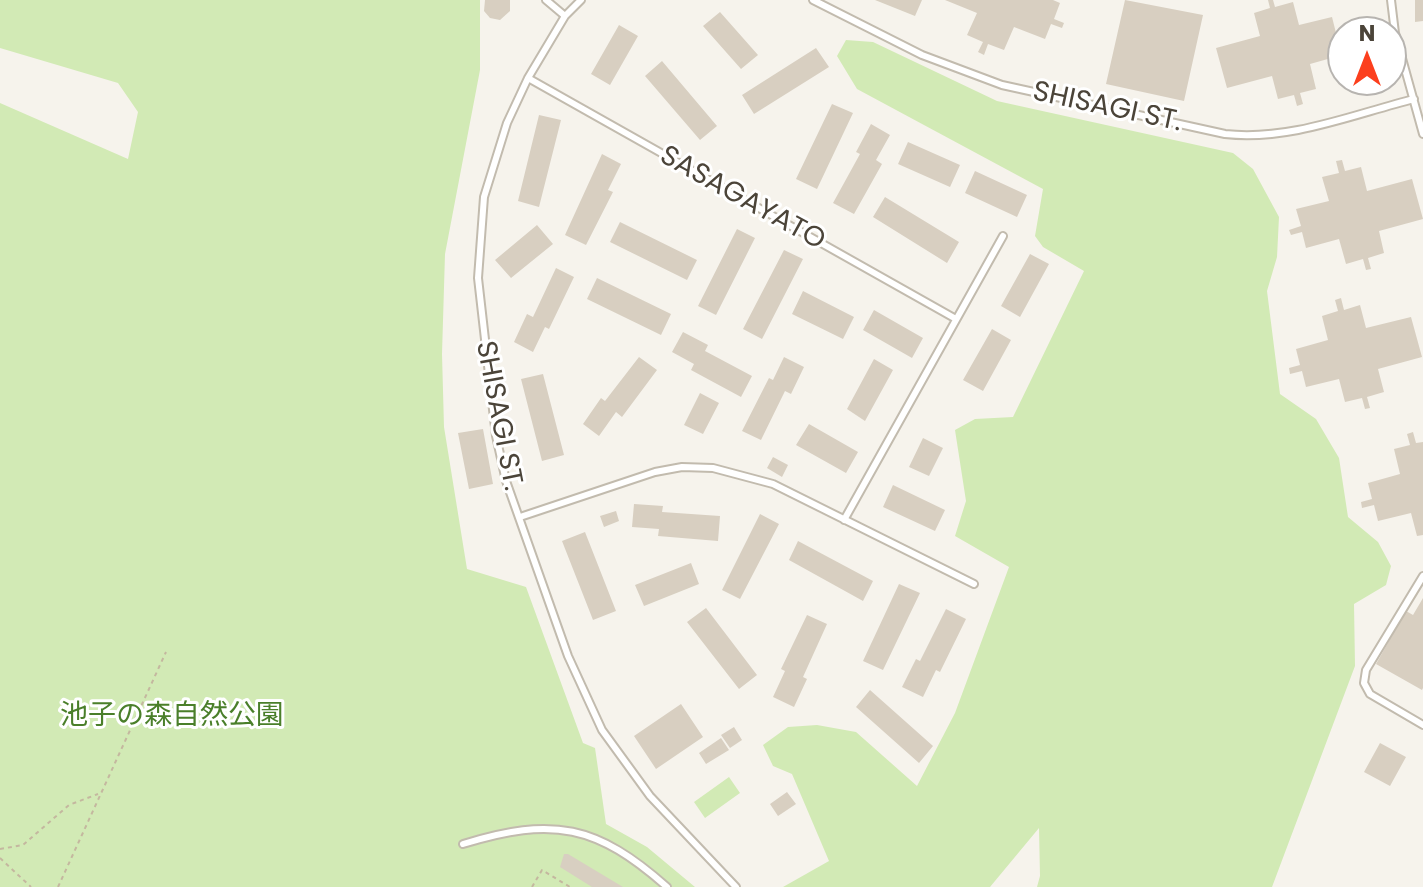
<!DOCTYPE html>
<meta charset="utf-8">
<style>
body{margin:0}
#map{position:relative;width:1423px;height:887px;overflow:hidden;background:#f6f3ec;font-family:Poppins,sans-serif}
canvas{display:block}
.north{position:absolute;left:1327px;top:16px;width:80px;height:80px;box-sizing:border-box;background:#fff;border:2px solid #b7b4b0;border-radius:50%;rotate:0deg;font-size:22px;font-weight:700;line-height:32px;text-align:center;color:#4b4439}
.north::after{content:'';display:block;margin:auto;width:28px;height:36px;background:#fc3f1d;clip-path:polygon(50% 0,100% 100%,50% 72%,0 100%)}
</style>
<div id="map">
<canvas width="1423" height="887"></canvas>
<div class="north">N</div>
</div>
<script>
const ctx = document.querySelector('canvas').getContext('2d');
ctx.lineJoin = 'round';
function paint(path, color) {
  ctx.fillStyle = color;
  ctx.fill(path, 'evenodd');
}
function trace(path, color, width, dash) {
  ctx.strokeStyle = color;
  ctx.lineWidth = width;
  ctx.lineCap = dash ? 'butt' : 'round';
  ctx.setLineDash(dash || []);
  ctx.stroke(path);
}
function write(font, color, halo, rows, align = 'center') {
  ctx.font = font + ' Poppins,"Noto Sans JP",sans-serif';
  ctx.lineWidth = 6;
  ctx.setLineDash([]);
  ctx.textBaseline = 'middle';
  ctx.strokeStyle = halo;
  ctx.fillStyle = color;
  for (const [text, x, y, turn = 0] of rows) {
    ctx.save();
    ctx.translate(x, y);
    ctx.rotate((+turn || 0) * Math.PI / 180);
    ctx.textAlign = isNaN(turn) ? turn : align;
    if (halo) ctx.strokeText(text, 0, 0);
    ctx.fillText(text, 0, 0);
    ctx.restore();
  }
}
paint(new Path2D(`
 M0 0H480V70L445 254 442 354 444 427 467 569 526 587 583 743 595 748 606 824 647 847 695 887H0V103L128 159 138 112 118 83 0 48Z
 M846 40 873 42 997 101 1233 153 1253 169 1279 217 1277 257 1267 291 1280 394 1316 419 1339 458 1348 517 1378 542 1391 566 1386 585 1354 604 1355 666 1272 887H1037L1040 876 1039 828 990 887H783L829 861 792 774 773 766 763 745 788 727 817 725 856 732 917 786 955 713 1009 567 955 536 966 501 955 430 975 419 1013 417 1084 271 1043 247 1035 236 1043 189 857 89 837 56Z
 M729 777 740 793 705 818 694 802Z`), '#d2eab5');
paint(new Path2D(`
 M485 0H510V11L500 20 490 18 484 11Z
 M875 0H922L915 16Z
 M945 0H1053L1060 3 1054 19 1064 23 1062 28 1051 24 1045 39 1014 27 1004 50 988 44 984 55 978 52 983 42 967 35 977 13Z
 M1125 0 1203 15 1184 101 1106 84Z
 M1268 0H1273L1275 7 1293 2 1299 25 1332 17 1336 33 1343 31V38L1338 39 1342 55 1310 64 1316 89 1300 93 1303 104 1297 106 1294 95 1278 99 1272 76 1227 88 1216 48 1260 36 1254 13 1270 8Z
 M1415 0H1423V21L1415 22Z
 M720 12 758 55 741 69 703 26Z
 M619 25 638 36 610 85 591 74Z
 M816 48 829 67 754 114 742 95Z
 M662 61 717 126 700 140 645 76Z
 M832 104 853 113 817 189 796 179Z
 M539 115 561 120 539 207 518 201Z
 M871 124 890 135 876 160 882 164 854 214 833 203 860 154 856 152Z
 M908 142 960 165 950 187 898 164Z
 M602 154 621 164 608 190 613 192 586 245 565 235Z
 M1342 160 1345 171 1361 167 1367 191 1412 179 1423 219 1379 231 1384 253 1368 258 1371 269 1366 270 1363 259 1346 264 1339 239 1306 248 1302 232 1291 235 1289 230 1301 226 1296 209 1329 201 1322 177 1339 173 1336 161Z
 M975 171 1027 195 1017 217 965 193Z
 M885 197 959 242 947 263 873 217Z
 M620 222 697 260 687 280 610 242Z
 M537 225 553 244 511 278 495 260Z
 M737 229 755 238 716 315 698 306Z
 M784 250 803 259 762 339 743 329Z
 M1030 254 1049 264 1020 317 1001 306Z
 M556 268 574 277 549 329 545 327 533 352 514 342 527 314 533 317Z
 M597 278 671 314 661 335 587 299Z
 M803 291 854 317 843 339 792 314Z
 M1341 298 1344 310 1360 305 1366 328 1411 317 1422 357 1378 369 1384 392 1367 397 1370 408 1365 409 1362 398 1345 402 1339 379 1306 387 1302 371 1290 374 1289 368 1300 365 1296 349 1328 340 1322 316 1338 311 1335 300Z
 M874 310 923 338 912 358 863 330Z
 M992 329 1011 340 983 391 963 380Z
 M683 332 708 345 705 351 752 376 741 397 691 370 694 364 672 352Z
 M639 357 657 370 622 417 616 412 599 436 583 424 601 398 605 401Z
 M784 357 804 367 791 394 785 391 761 440 742 431 769 378 773 380Z
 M874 359 893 370 865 421 847 409Z
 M543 374 564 455 542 461 521 379Z
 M700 393 719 403 703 434 684 425Z
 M809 424 858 452 846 473 796 445Z
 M483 429 493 484 469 489 458 433Z
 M1413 432 1416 443 1423 442V535L1417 536 1411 513 1378 521 1374 505 1362 508 1361 502 1372 499 1368 483 1400 474 1394 449 1410 445 1407 434Z
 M923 438 943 448 929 476 909 467Z
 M773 457 788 465 782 477 767 468Z
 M893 485 945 510 935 531 883 507Z
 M634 504 663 506 662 512 720 516 718 541 658 536 659 529 632 527Z
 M616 511 619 521 604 527 600 516Z
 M760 514 779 524 740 599 722 590Z
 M585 532 616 611 593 620 562 541Z
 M798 541 873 581 863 601 789 560Z
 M691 563 699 584 644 606 635 585Z
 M899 584 920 593 883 670 863 661Z
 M1423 598V688L1422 690 1376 664 1406 611 1413 615Z
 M706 608 757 675 739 689 687 622Z
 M946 609 966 619 940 672 936 670 923 697 902 687 916 659 920 661Z
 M807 615 827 624 803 677 807 679 794 707 773 697 785 671 781 669Z
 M870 690 933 746 919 763 856 707Z
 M681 704 703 737 656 769 634 736Z
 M734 727 742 740 730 748 721 735Z
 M721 738 729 750 706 764 699 753Z
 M1380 743 1406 757 1390 786 1364 772Z
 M787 792 796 804 778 816 770 804Z
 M564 854H568L623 887H592L560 867Z`), '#d8cfc1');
const service = new Path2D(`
 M546 0 565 16
 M581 0 565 16 528 78 507 123 484 197 478 278 496 436 506 481 568 656 602 730 650 796 736 887
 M813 0 922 55 1002 85 1225 134C1290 141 1351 115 1414 99
 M1391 0 1395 33 1423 134
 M528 78 956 319
 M520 517 655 472 682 467 713 468 773 484 974 584
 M844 520 1003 236
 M1423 576 1366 670 1364 683 1370 694 1423 725
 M463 844C553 816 597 825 667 887`);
trace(service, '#c2bbae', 10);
trace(new Path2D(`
 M0 849 23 845 69 805 98 794
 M0 858 31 887
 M58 887 166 652
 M532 887 542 870 570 887`), '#c4b79f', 2, [4, 4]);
trace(service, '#fff', 6);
write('28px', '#4b4439', '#fff', [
 ["SHISAGI ST.",1107,108,12],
 ["SASAGAYATO",742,199,29],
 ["SHISAGI ST.",498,416,79]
]);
write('28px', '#4a7f2a', '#fff', [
 ["池子の森自然公園",172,717]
]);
</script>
